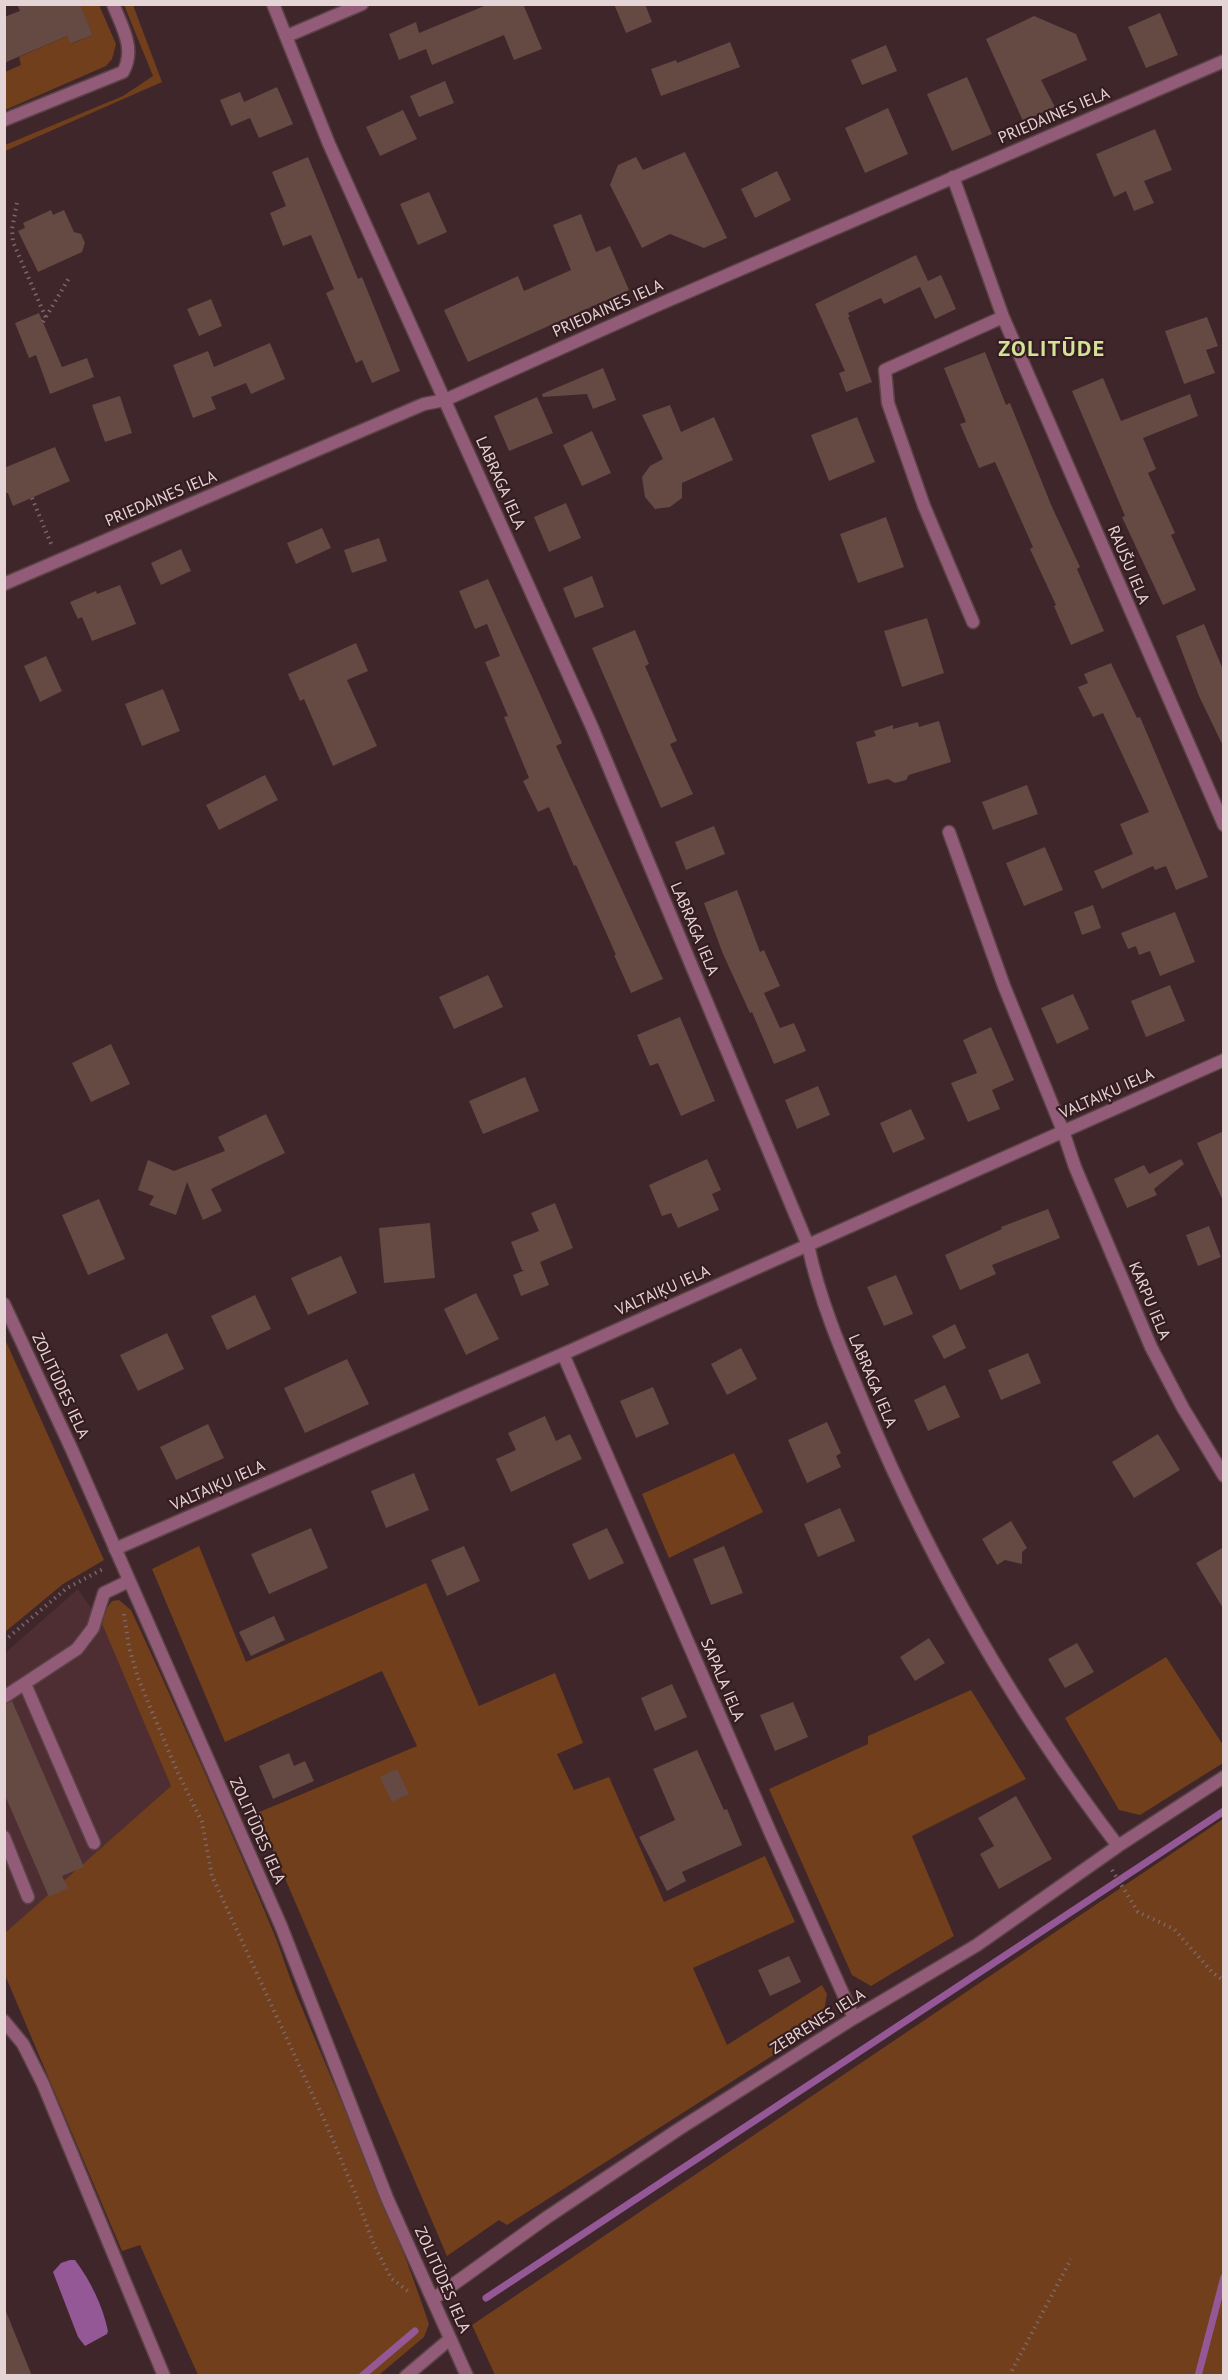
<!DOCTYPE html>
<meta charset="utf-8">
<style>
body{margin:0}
#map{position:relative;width:1228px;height:2380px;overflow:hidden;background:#3f262a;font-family:"PT Sans",sans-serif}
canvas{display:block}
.frame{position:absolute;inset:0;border:6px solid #e5d4d5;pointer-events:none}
</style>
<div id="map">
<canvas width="1228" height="2380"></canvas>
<div class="frame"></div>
</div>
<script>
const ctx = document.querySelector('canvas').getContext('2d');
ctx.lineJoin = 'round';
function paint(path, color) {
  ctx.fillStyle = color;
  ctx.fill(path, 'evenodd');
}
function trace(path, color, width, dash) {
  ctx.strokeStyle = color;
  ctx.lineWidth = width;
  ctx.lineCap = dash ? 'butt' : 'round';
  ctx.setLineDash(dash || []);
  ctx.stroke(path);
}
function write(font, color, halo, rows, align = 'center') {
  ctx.font = font + ' "PT Sans",sans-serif';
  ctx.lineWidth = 4.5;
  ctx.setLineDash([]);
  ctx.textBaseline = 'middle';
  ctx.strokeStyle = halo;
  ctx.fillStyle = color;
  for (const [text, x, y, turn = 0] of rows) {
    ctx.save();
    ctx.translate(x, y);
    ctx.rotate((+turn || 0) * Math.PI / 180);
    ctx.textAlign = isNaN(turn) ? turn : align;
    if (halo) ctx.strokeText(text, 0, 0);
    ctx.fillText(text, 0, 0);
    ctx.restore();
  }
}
paint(new Path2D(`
 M78 1589 102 1624 171 1786 5 1934 4 1654Z`), '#4e2e33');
paint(new Path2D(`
 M80 5H99L116 44 112 59 106 66 5 110V72L21 65 19 57 67 36 71 44 93 35Z
 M124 5H133L162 82 5 151V145L123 96 153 76Z
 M4 1337 104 1560 63 1584 5 1632Z
 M734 1453 763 1512 669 1558 642 1494Z
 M199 1546 246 1662 426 1583 479 1706 555 1673 583 1743 557 1754 574 1790 609 1777 664 1902 765 1856 795 1922 693 1968 727 2045 822 1985 827 1994 822 2024 507 2225 499 2220 447 2256 257 1813 417 1746 382 1671 225 1742 152 1569Z
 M119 1600 131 1610C180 1716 228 1823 273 1931 281 1950 287 1971 295 1991 340 2101 391 2210 429 2324L424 2337 379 2375H198L140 2245 122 2251 5 1975 4 1934 171 1786 102 1624 107 1608 112 1601Z
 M1166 1657 1223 1745V1763L1140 1815 1119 1810 1065 1718Z
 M971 1690 1026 1779 912 1836 954 1936 871 1986 852 1975 769 1789 868 1744V1736Z
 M1223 1819V2375H495L472 2325Z`), '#713f1b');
paint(new Path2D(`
 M70 2260H75C91 2282 102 2304 108 2331L107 2334 85 2346 78 2337 53 2272 61 2263Z`), '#955897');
trace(new Path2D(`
 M486 2298 1224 1811
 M362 2376 415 2331
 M1198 2376 1224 2277`), '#955897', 7);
paint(new Path2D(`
 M17 4H80L93 35 70 44 67 36 4 63V17L20 11Z
 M489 4H523L542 49 514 60 504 35 432 65 426 49 399 60 389 34 416 22 419 33Z
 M614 4H645L652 22 626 33Z
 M1160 13 1178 55 1146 68 1128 27Z
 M1034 16 1076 34 1087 60 1041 80 1055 107 1023 121 986 39Z
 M730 42 740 67 661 96 651 69 676 60 677 63Z
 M886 45 897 71 862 85 851 60Z
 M967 77 992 134 952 151 927 94Z
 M445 81 454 103 419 117 410 96Z
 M277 87 293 124 259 138 250 118 231 126 220 100 240 92 244 102Z
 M888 108 908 154 865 173 845 128Z
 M403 110 417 139 380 156 366 127Z
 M1155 129 1172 170 1144 181 1154 203 1134 211 1126 191 1114 197 1096 154Z
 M685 152 727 238 704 248 670 234 642 248 610 185 618 165 636 157 643 170Z
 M308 157 358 279 362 277 400 371 372 383 362 360 356 363 326 293 334 289 311 235 283 246 270 213 286 206 272 172Z
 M777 171 791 200 755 218 741 189Z
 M429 192 447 232 418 245 400 204Z
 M51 210 53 215 64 210 74 232 81 234 85 243 82 252 38 272 18 231 25 228 23 223Z
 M581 214 596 252 610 246 629 290 468 362 444 310 518 276 524 291 571 270 553 225Z
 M916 255 928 281 941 275 956 309 935 319 920 287 884 304 881 298 848 313 850 317H848L872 382 846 392 839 373 845 371 815 304Z
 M211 299 222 326 199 336 187 309Z
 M39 313 62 367 87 358 94 377 50 394 36 355 29 358 15 323Z
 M1207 317 1218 346 1206 350 1215 373 1184 384 1165 331Z
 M270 343 285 379 251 394 246 383 211 397 216 409 193 418 173 365 208 351 214 367Z
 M985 352 1006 405 1010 403 1052 507 1080 567 1077 569 1104 631 1071 645 1054 606 1056 605 1030 549 1033 547 995 462 979 468 960 424 966 422 944 368Z
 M603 368 616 400 593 409 587 394 543 397 542 394Z
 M1103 378 1121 421 1190 394 1198 416 1143 438 1156 469 1148 473 1175 533 1171 535 1196 590 1163 605 1122 517 1125 516 1072 391Z
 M120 396 132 433 105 442 92 405Z
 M537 397 553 433 509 451 494 416Z
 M670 405 681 432 714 417 733 460 682 483V498L670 507 655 509 645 497 642 477 650 466 663 459 642 415Z
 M857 417 875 462 829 481 811 435Z
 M592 431 611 473 582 486 563 445Z
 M55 447 70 481 13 506 8 493H4V468Z
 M566 503 581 538 549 552 534 517Z
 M886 517 904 567 858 583 840 534Z
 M322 528 331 548 296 564 287 543Z
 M379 538 387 561 352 573 344 550Z
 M181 549 191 571 161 585 151 563Z
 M592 576 604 607 575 618 563 588Z
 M488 579 562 743 556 746 663 979 631 993 614 955H616L576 865 574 866 549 807 538 812 523 781 529 778 504 717 508 716 485 662 500 656 487 624 475 629 459 591Z
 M120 585 136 624 92 641 82 617 78 619 70 602 96 591 97 594Z
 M927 618 944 673 902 687 884 631Z
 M1204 624 1224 672V748L1199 696 1176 636Z
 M635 630 649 664 645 666 677 741 670 744 693 794 661 808 592 648Z
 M356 643 368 671 347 680 377 746 333 766 304 699 300 701 288 674Z
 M46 656 62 691 40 702 24 666Z
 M1111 663 1137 718 1140 717 1208 877 1176 890 1166 866 1155 870 1153 866 1102 889 1094 871 1133 854 1120 824 1149 812 1103 713 1093 717 1078 687 1088 683 1084 674Z
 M163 689 180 731 142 746 125 704Z
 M939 721 951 762 909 775 906 780 895 783 888 779 868 784 856 742 876 736 874 731 893 725V729L918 722 919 727Z
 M265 775 278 800 219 830 206 805Z
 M1027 785 1038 814 993 830 982 802Z
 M714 826 725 854 686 870 675 842Z
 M1045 847 1063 890 1024 906 1006 863Z
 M737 890 760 952 764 950 780 986 764 993 780 1028 794 1023 806 1051 774 1064 752 1012 750 1013 723 954 704 903Z
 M1093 905 1101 928 1082 935 1074 912Z
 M1175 912 1195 962 1160 976 1150 951 1139 955 1136 946 1128 949 1121 933Z
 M488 975 503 1007 454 1029 439 997Z
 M1170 985 1185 1021 1146 1037 1131 1001Z
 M1073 994 1089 1029 1057 1044 1041 1008Z
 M680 1017 715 1101 681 1116 658 1063 650 1066 637 1035Z
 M991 1027 1014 1080 992 1090 1000 1109 968 1122 951 1083 977 1073 963 1040Z
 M111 1044 130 1084 91 1102 72 1063Z
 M525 1077 539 1111 483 1134 469 1101Z
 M818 1086 830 1115 797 1129 785 1100Z
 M911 1109 925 1139 893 1153 880 1123Z
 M266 1114 285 1153 211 1189 222 1211 203 1220 187 1182 176 1215 149 1205 154 1196 138 1190 148 1160 174 1171 225 1151 218 1137Z
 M1224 1131V1203L1197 1143Z
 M707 1159 721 1190 712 1194 719 1210 678 1228 671 1213 662 1216 649 1185Z
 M1181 1159 1184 1164 1154 1189 1157 1195 1127 1208 1114 1179 1144 1165 1149 1174Z
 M99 1199 125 1259 88 1275 62 1215Z
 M555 1203 573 1248 540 1262 549 1285 521 1296 513 1275 525 1270H522L511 1242 539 1231 531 1213Z
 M1048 1209 1060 1238 992 1265 996 1274 960 1290 945 1255 1002 1229 1001 1227Z
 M430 1223 435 1278 384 1283 379 1228Z
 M1209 1226 1221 1257 1198 1266 1186 1235Z
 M341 1256 357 1293 308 1315 291 1278Z
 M896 1275 913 1314 884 1326 867 1287Z
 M476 1293 499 1339 466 1355 444 1309Z
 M255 1295 271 1329 227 1350 211 1316Z
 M955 1324 966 1348 944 1359 932 1336Z
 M167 1333 184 1369 138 1391 120 1355Z
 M741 1348 757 1379 727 1395 711 1364Z
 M1028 1353 1041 1383 1001 1400 988 1370Z
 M347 1359 369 1404 305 1433 284 1388Z
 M945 1385 960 1417 928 1431 914 1400Z
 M653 1387 669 1424 636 1438 620 1401Z
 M545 1416 556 1441 570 1434 582 1459 511 1492 496 1459 516 1450 508 1433Z
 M827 1422 841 1453 836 1456 841 1467 807 1483 788 1440Z
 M208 1424 224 1458 176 1480 160 1447Z
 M1158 1434 1180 1470 1134 1498 1112 1462Z
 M414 1473 429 1510 386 1528 371 1491Z
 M840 1508 855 1541 818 1557 804 1524Z
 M1011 1521 1027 1548 1022 1552V1564L1005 1560 997 1565 982 1539Z
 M311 1528 328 1568 269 1594 251 1554Z
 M607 1528 624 1563 589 1580 572 1544Z
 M464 1546 480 1581 447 1596 431 1560Z
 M724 1546 743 1593 711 1605 693 1559Z
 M1224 1547V1610L1196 1563Z
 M274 1616 285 1640 251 1656 239 1632Z
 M929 1638 945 1663 915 1681 900 1657Z
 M1077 1643 1094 1672 1065 1688 1048 1659Z
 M672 1684 687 1717 655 1731 641 1698Z
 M12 1701 84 1867 62 1876 68 1888 49 1897 4 1793V1705Z
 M793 1702 808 1737 775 1751 760 1715Z
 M697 1750 724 1810 727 1809 742 1845 682 1872 686 1881 667 1891 639 1837 675 1820 653 1769Z
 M289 1753 294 1766 305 1761 314 1781 273 1799 259 1766Z
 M397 1769 409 1794 392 1802 380 1777Z
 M1016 1796 1052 1859 999 1889 980 1854 994 1846 978 1818Z
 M789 1956 801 1982 770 1996 758 1970Z
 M4 2309H5L32 2376H4Z`), '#654943');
const service = new Path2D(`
 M4 120 123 72C136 49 122 27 113 4
 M949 832 1004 986 1063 1131
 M25 1684 94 1843
 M4 1697 77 1649 93 1628 104 1593 129 1581
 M4 1837 28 1897
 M4 2021 23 2044 43 2084 164 2376`);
const minor = new Path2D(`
 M273 4 329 144 592 727 808 1245C820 1303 844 1357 867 1411 931 1564 1018 1715 1118 1846
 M287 36 362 4
 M953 177 1003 317 1224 825
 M4 584 424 404 445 400 653 307 1224 61
 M973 622 924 506 888 403 885 370 1003 317
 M1063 1131 1075 1167 1151 1347 1183 1408 1224 1476
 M563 1354 771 1834 854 2018
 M115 1549 563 1354 1224 1060
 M433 2299 546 2218 679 2129 854 2018 977 1945 1118 1846 1224 1777
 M406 2376 450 2339`);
const tertiary = new Path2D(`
 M4 1304 72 1450 281 1926 387 2198 467 2376`);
trace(service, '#5a4245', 15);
trace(minor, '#5a4245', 15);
trace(tertiary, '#5a4245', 15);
trace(new Path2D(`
 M17 203 12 229 13 242 46 318
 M43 322 69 278
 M32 498 52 546
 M124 1614 129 1647 138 1678 177 1771 202 1822 212 1876 327 2126 355 2193 374 2245 391 2278 409 2292
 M4 1641 67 1588 105 1568
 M1112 1870 1138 1912 1174 1929 1213 1973 1224 1981
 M1009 2376 1071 2259`), '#7c6669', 4, [1.5, 4.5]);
trace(service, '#925c78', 12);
trace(minor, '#925c78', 12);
trace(tertiary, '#925c78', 12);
write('16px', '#e5d4d5', '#351c20', [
 ["PRIEDAINES IELA",1054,116,-23],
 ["PRIEDAINES IELA",608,309,-24],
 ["LABRAGA IELA",500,483,66],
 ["PRIEDAINES IELA",161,499,-23],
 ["RAUŠU IELA",1128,565,67],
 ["LABRAGA IELA",694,929,67],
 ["VALTAIĶU IELA",1107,1094,-24],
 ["VALTAIĶU IELA",663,1291,-24],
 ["KARPU IELA",1149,1301,67],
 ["LABRAGA IELA",872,1381,67],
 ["ZOLITŪDES IELA",60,1386,65],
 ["VALTAIĶU IELA",218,1486,-24],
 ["SAPALA IELA",722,1680,67],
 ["ZOLITŪDES IELA",257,1831,66],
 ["ZEBRENES IELA",818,2022,-32],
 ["ZOLITŪDES IELA",442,2280,66]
]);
ctx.letterSpacing = '1.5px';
write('bold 22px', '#d2e397', '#351c20', [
 ["ZOLITŪDE",1052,350]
]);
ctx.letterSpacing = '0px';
</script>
